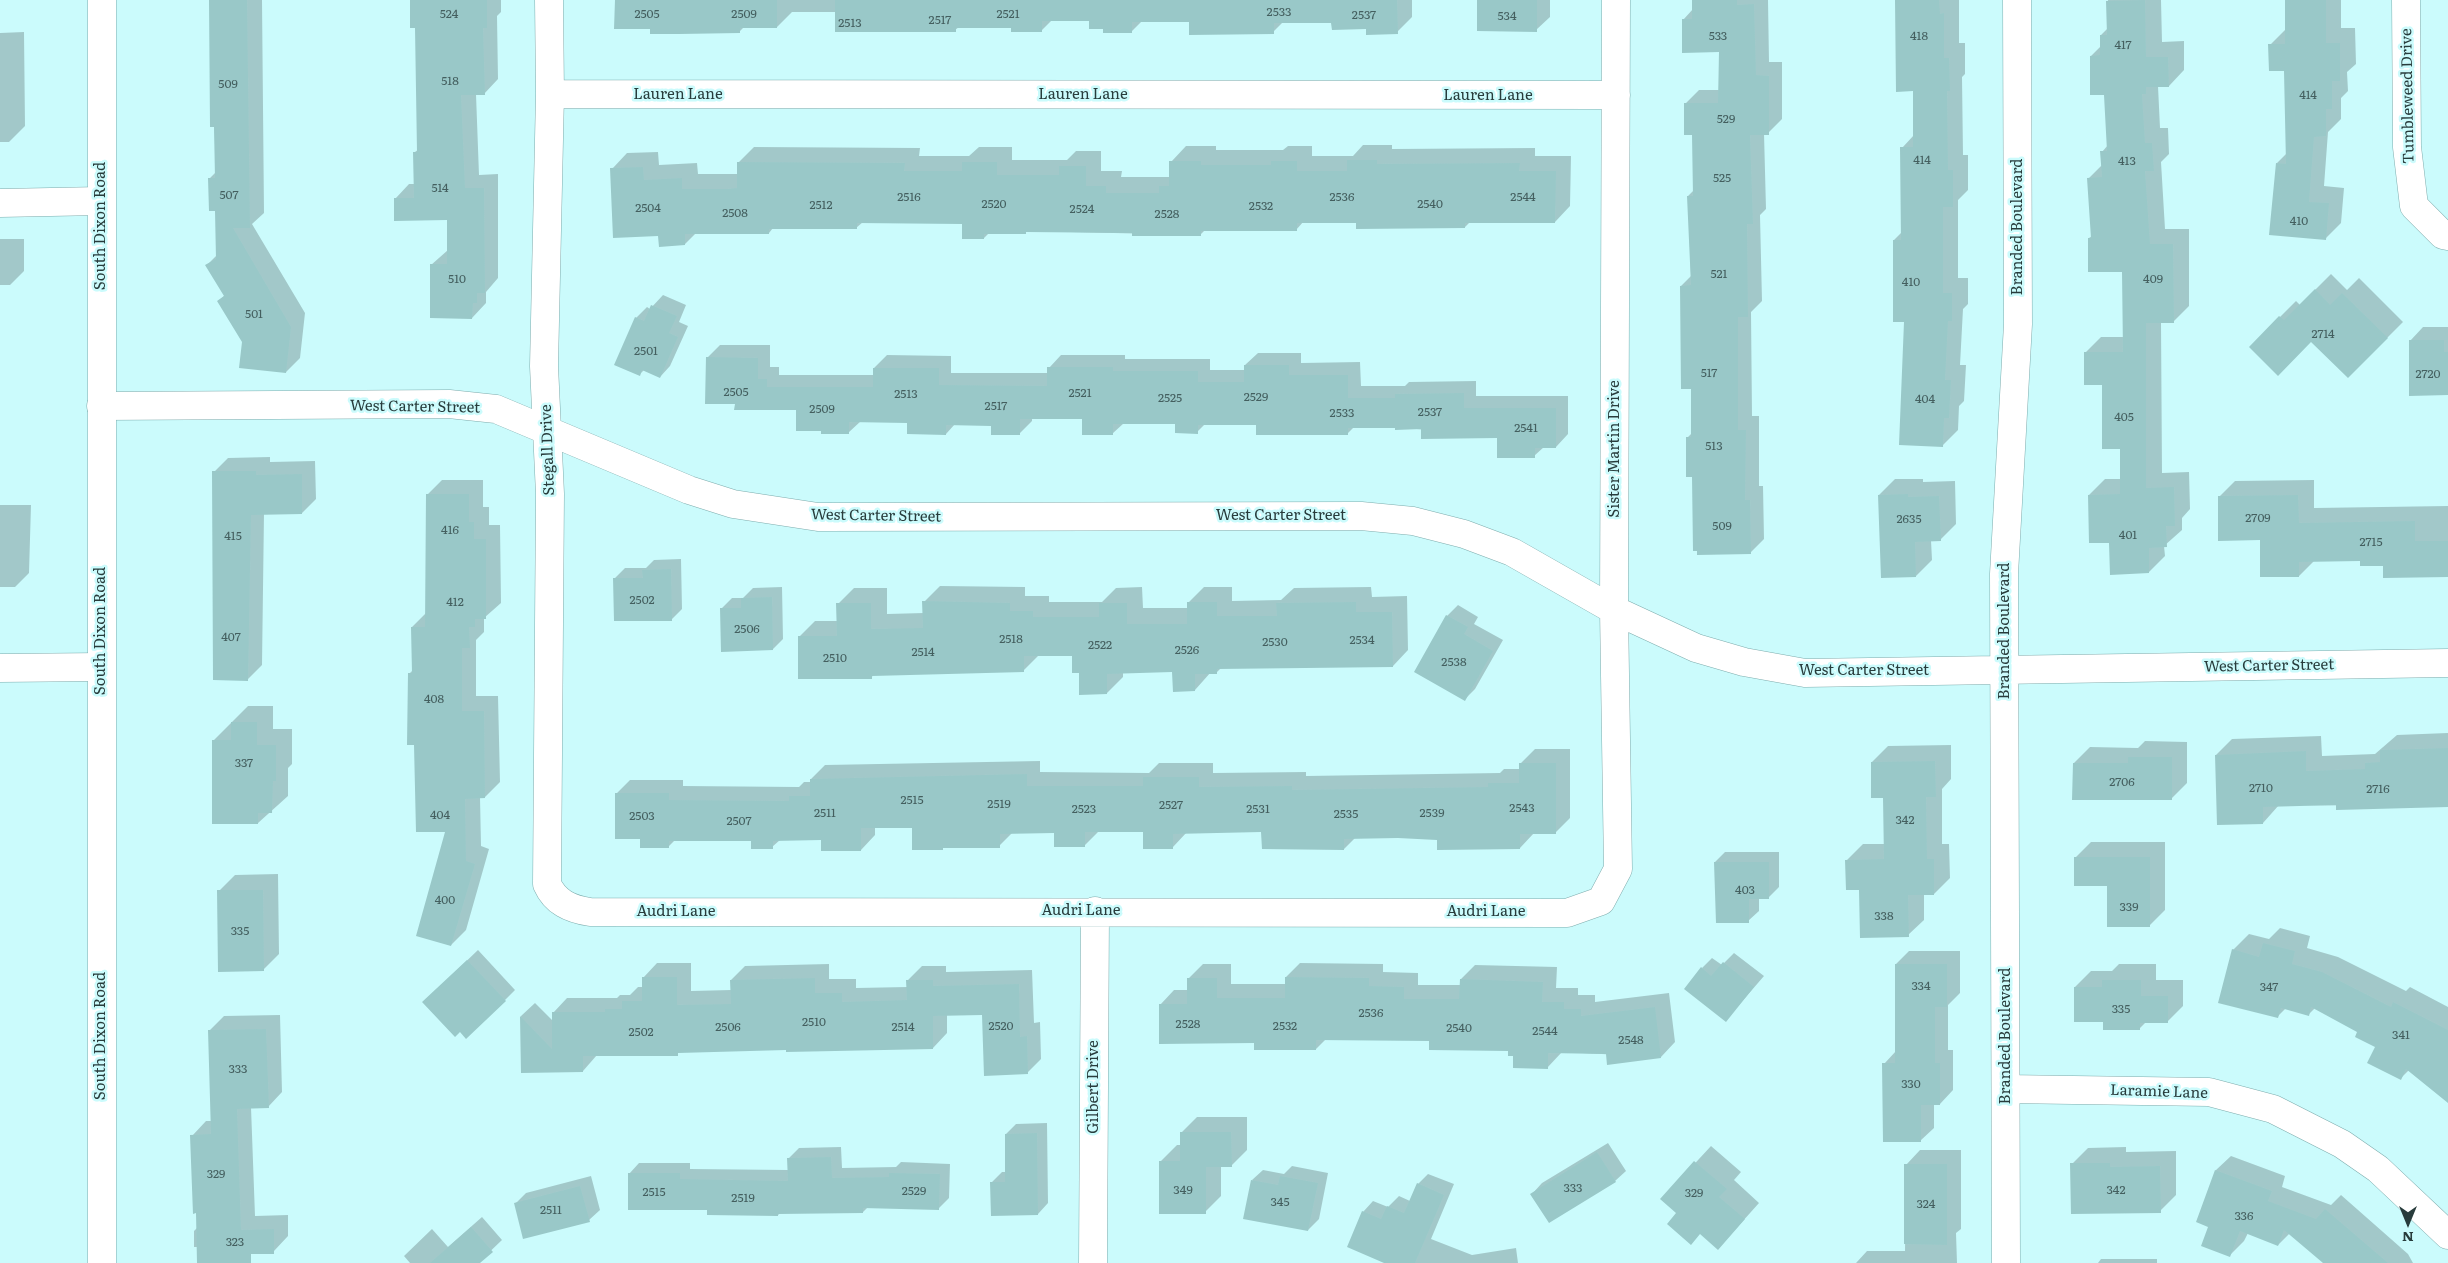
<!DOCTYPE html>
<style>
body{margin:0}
#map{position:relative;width:2448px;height:1263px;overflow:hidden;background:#cbfbfc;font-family:Literata,serif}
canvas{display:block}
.north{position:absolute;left:2383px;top:1198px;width:50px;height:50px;-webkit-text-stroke:4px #cbfbfc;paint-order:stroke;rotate:180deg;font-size:14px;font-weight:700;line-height:20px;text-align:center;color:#283c3c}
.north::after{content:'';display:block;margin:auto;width:18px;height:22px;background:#283c3c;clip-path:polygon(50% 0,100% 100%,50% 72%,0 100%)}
</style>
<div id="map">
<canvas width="2448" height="1263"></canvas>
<div class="north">N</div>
</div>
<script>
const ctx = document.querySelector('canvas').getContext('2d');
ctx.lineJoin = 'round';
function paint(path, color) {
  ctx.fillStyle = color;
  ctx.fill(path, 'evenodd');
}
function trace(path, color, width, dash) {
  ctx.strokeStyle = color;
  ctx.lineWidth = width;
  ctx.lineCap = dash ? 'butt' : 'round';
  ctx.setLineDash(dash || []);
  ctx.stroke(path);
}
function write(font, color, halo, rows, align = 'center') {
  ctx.font = font + ' Literata,serif';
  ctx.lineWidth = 5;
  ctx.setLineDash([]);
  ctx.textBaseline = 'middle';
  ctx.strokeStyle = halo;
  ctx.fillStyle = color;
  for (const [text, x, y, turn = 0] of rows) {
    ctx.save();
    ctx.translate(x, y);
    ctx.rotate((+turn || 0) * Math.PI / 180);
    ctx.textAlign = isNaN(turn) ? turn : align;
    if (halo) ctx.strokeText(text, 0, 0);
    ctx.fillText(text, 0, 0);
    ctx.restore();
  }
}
paint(new Path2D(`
 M210 0H262L264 213 252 224 305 313 300 358 286 372 243 342 219 301 225 295 207 265 217 255 216 210 210 178 216 172Z
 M412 0H501V12L497 16 498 79 484 94H476L479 175 498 174V278L486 292V303L472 318 431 265 448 250V219L395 199 409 184H415V152L419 149 416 27Z
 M616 0H1412V17L1397 32 1333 22H1283L1273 32 1190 21H1142L1131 32 1104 28 1090 20H1052L1042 30 1012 27H959L955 30 836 12H792L777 27H744L739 32 651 28Z
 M1479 0H1555H1550V17L1536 30Z
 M1693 0H1768L1769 62H1782V119L1768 133H1764L1766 209 1760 215 1762 301 1751 312 1752 416H1759V486H1763L1764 539 1750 553 1693 476 1687 438 1692 433V387L1681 286 1691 276 1688 196 1694 190 1693 133 1685 104 1699 90H1720V51L1683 20 1693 9Z
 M1896 0H1959V43H1965V74L1962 77 1963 155H1968V190L1958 200V278H1968V304L1963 309 1960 365H1966L1964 401 1959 406 1958 430 1942 446 1906 320 1894 240 1902 232V148L1914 135V90Z
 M2108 0H2161L2162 42 2184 41V70L2169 86H2158L2160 128H2168L2169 154 2161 162 2165 229H2189V306L2173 322H2161L2162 473 2189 472 2190 509 2182 518V530L2164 546 2165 556 2149 572 2110 542 2089 495 2105 479H2121V447L2103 384 2085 353 2101 337H2124L2123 271 2089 238 2092 236 2089 178 2102 165V152L2108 145 2105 93 2091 56 2101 46V35L2108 28Z
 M2287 0H2341V28H2355L2356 64 2347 72 2348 91 2341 98V119L2328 132 2324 186 2344 188 2341 223 2325 239 2277 163 2287 153 2286 70 2270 45 2286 29Z
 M24 32 25 126 9 142H0V33Z
 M1363 145H1392V149L1535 148V156H1571L1570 206 1555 222 1471 221 1465 227 1357 221H1304L1296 230H1205L1200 235 1027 231 1025 233H989L984 238 963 223 863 222 856 228H773L769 233H696L685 244 659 235 612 169 627 153 658 152 659 165 697 163 698 174H738V163L754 147 920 148 919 156H969L979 147H1012V160H1067L1076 151H1101V171H1122L1121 177H1170L1171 162 1186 146H1216V150H1283L1288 146H1312V156H1353Z
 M0 239H24V271L10 285H0Z
 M2331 274 2347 290 2359 278 2403 322 2348 377 2311 340 2250 347 2296 301 2300 305Z
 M663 295 686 305 679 322 688 326 670 366 660 377 644 370 640 374 636 318 647 307 650 309Z
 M2423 327H2448V394L2410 341Z
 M720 345H770V367H779V375H874V368L887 355 951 356V373H1049V368L1061 355H1125V359H1210V370H1245V365L1258 353H1301V363L1360 362 1361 386H1405L1409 382 1476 381V396H1568V434L1556 447H1544L1534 456 1498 437 1396 427H1354L1347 434 1257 423H1206L1197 432 1176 423H1124L1112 434 1084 418H1032V421L1019 434 992 425 955 424 946 434 909 421H861L848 433 823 429 797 409 707 358Z
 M270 457V462L315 461 316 499 302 513H264L262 665 248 679 214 472 228 458Z
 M1895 479H1923V482L1955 481 1956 524 1940 540H1931L1932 560 1916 576 1879 495Z
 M442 480H483V507H489V525H500L501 603 484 618V632L476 640V696H498L500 782 485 797H480L481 846 489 849 466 930 451 945 447 831 416 744 409 674 413 670 412 627 426 613 427 495Z
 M2314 480V508L2448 506V576L2361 560 2314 561 2299 576 2219 497 2235 481Z
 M0 505H31L29 573 15 587H0Z
 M681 559 682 609 671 620 614 579 625 568H646L654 560Z
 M940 586 1025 587V596H1049V602H1102L1116 588 1142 587 1143 608H1188V603L1204 587H1232V601L1281 600 1294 588 1371 587 1372 597 1407 596 1408 650 1393 666 1222 667 1217 672H1211L1195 690 1174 671H1123V677L1107 693 1081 672 1073 654H1040L1023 671 874 674 871 678 799 637 815 621H838V604L854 588H887V614L924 613V602Z
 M782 587 783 639 773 649 721 609 732 598H743L753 588Z
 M1458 605 1478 617 1474 624 1503 640 1475 689 1465 699 1447 616Z
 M248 706H273V729H292V764L288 768V796L258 823 214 740Z
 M2448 733V806L2279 805 2263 823 2216 755 2232 739 2321 736 2322 756 2375 754 2397 735Z
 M2145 741 2187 742V783L2171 799 2074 763 2090 747 2138 748Z
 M1951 745V779L1942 789V844H1949L1950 878 1934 894H1924V920L1908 935 1861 889 1847 860 1863 844H1885L1884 797 1872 762 1888 746Z
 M1535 749H1570V818L1555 833H1534L1520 848 1438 838 1398 837 1355 838 1344 849 1263 831 1187 832 1173 847 1144 831 1098 832 1084 846 1056 832 1012 833 999 846 913 827H875V835L861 850 822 839 780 840 772 847 753 840H675L668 847 641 838 616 794 630 780H683V786L799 787 804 782H811V779L825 765 1040 761V772L1149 773 1159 763H1213V773L1306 772V776L1500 773 1504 769H1520V764Z
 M2091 842H2165V910L2149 926 2108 885 2075 858Z
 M1725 852H1779V887L1769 897H1759V911L1748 921 1715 862Z
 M278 874 279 954 263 970 219 891 235 875Z
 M2280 928 2310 936 2307 948 2338 957 2406 991 2410 987 2448 1007V1101L2409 1070 2401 1078 2377 1047 2359 1031 2315 1008 2308 1015 2286 1008 2277 1017 2233 950 2249 934 2269 939Z
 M478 950 515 990 505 1000 434 992Z
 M1909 951H1960V993L1948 1005V1050H1953V1090L1940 1104H1934V1128L1920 1141 1884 1064 1896 1051V964Z
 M1734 953 1764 976 1726 1020 1702 968 1712 958 1722 965Z
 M657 963H691V991L731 990V980L745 966 829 964V979H856V988L908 987V980L922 966H946V972L1032 970 1034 1023 1040 1022 1041 1059 1027 1073 983 1013 947 1014V1033L933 1048H787L680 1051 677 1054 597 1055 583 1071H522L521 1016 535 1003 553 1021V1013L567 998H617L620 995H630L638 987H643V978Z
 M1300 963 1383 964V972L1418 973V985H1461V979L1475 965 1557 967 1556 988H1578V995H1595V1002L1669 993 1675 1042 1661 1057 1562 1052 1547 1068 1515 1055 1509 1050 1430 1040 1326 1039 1316 1049 1255 1041 1160 1005 1174 990H1188V979L1203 964H1231V984H1286V977Z
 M2119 964H2156V980H2183V1006L2167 1022H2146L2139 1029 2104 1020 2075 987 2091 971H2112Z
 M280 1015 282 1092 268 1107H251L255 1216 288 1215V1236L274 1251 246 1249 240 1263H198V1247H194V1231L198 1227 192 1136 206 1121H212L209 1031 224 1016Z
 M1197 1117H1247V1150L1231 1166H1221V1196L1205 1212 1161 1161 1177 1145H1181V1133Z
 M1047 1123 1048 1203 1038 1214 991 1183 1002 1172H1006V1134L1016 1124Z
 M1608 1143 1626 1171 1615 1181 1532 1194 1542 1183Z
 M1711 1146 1741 1172 1734 1180 1759 1203 1733 1232 1678 1213 1662 1199Z
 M841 1147 842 1168 896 1167 901 1162 950 1164 949 1198 939 1208 868 1207 863 1212H781L778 1215 709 1209 629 1174 639 1163H690V1169L789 1170V1158L799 1148Z
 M2126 1147V1152L2176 1151V1195L2160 1211 2072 1164 2088 1148Z
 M1920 1150H1961V1229L1956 1233 1957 1263H1856L1867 1251H1905L1906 1165Z
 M2231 1156 2285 1176 2282 1187 2331 1205 2341 1195 2408 1254 2413 1263H2324L2290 1233 2278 1245 2248 1233 2244 1241 2230 1255 2210 1226 2197 1221 2216 1170Z
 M1292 1166 1328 1173 1319 1219 1308 1230 1252 1180 1263 1170 1284 1174Z
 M1428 1174 1454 1184 1431 1239 1472 1255 1516 1248 1518 1263H1387L1363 1212 1373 1201 1388 1207 1399 1196 1410 1201 1418 1184Z
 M591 1176 600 1210 589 1220 515 1204 526 1193Z
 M482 1217 502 1240 478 1263H410L404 1256 432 1229 448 1247Z
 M2101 1259H2157V1263H2098Z`), '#0003');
paint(new Path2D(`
 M209 0H247L250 228H233L291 327 286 373 239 368 242 342 217 301 224 296 205 265 216 259 215 211H209L208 178H215L214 127H210Z
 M410 0H487V28H483L485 95H461L465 188H484L485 293H477V303H473L472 319 430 318V264H447V220L394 221V198H414L413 152H417L415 28H410Z
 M615 0H777V28H740V33L679 34H650V29H614Z
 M835 0H1397L1398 34 1366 35V29L1332 30 1331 23H1274V34L1189 35V22H1132V33H1103V29H1089V21H1042V32H1011V28H956V32H835Z
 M1477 0H1537V32L1477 31Z
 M1692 0H1737V5L1754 4 1756 75 1769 76V135H1750L1753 224H1747L1748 317H1738V430H1746L1745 500H1750L1751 554 1697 555V551H1693L1692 477H1686V437H1691V389H1681L1680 286 1691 285 1687 196H1693L1692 135H1684V103H1718L1719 52 1682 53V19H1692Z
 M1895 0H1939L1940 14 1944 13V58H1949L1950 91H1947L1948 170H1953V207H1943V293H1952V321H1948L1945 380H1951L1949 418H1944L1943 447 1899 445 1904 322H1893V240H1901L1900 147H1913V91L1896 92Z
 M2145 0 2146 57H2168L2169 87H2146V94H2142L2145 143H2152L2154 171H2145L2150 244H2173L2174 323H2146V488L2174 487 2175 526H2166L2167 547 2149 548V573L2110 575 2109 543H2089L2088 495 2120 494V449H2102V385H2084V352H2123L2122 272H2088V238H2091L2087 178 2102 177 2100 151H2107L2104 95H2090V56L2100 55V35H2107L2106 1Z
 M2285 0H2326V43H2340V81H2332V109H2326V136L2314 137 2309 202 2329 203 2326 240 2269 235 2276 163 2286 164 2284 71H2269L2268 44H2285Z
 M1347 160H1377V164L1520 163 1519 171H1556L1555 223H1465V228L1356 229V223H1297V231H1201V236H1132V233L1026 232V234H984V239H962V224L857 223V229H769V234H685V245L659 247 658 236 613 238 610 168 643 167 644 180 682 178V189H728L737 188V162L905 163 904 171H962V162H997V175H1059V166H1086V186H1106V193H1159V186H1169V161H1201V165H1271V161H1297V171H1347Z
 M2315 289 2330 305 2342 293 2388 338 2348 378 2311 342 2278 376 2249 347 2279 316 2284 320Z
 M651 305 677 316 669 333 678 337 660 378 642 370 640 376 614 365 635 317 644 321Z
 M2409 340H2444V352H2448V395L2409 396Z
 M706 357 758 358V379H767V387H873V368H939V385L1047 386V367H1113V371H1198V382H1244V365H1289V375H1348V398H1395V394L1464 393V408H1556V448H1535V458H1497V438L1421 439V429L1395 430V428H1348V435H1256V425H1198V434L1175 433V424H1113V435H1082V419H1020V435H991V426L946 425V435L907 434V423L849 422V434H821V431H796V410H734L735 404H705Z
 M212 471H256V475L302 474V514L251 515 248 681 213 680Z
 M426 494H469V522H474V539H486V619H475V627H469L470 648H462V711H484L485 798 465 799 466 861 475 864 451 946 416 936 445 832H416L414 745H407L408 673H412L411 627H425Z
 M1908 494V497L1939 496 1941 541 1915 542 1916 577 1881 578 1878 495Z
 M2298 495 2299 523 2415 521V541H2448V577L2383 578V566H2360V561L2299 562V577H2260V540L2218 541V496Z
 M671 569 672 621H614L613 578H643L642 570Z
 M772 597 773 650 721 652 720 608H741V598Z
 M922 601 1010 603V611H1033V617H1099V603H1127V624H1187V602H1217V616H1277L1276 603 1356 602V612H1392L1393 667 1217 669V674H1195V691L1173 692 1172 672 1107 674V694L1079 695V673H1072V656H1024V672L872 676V679H798V636H837L836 603H871V629L923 628Z
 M1446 615 1468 627 1464 634 1493 651 1465 701 1414 672Z
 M231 722H257V745H276V781H273L272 813H258V824H212V740H231Z
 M2448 748V807L2336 810V805L2263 807V824L2217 825 2215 755 2306 751V771L2365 769V763L2380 762V750Z
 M2128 757H2172V800H2072L2073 763H2128Z
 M1935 761 1936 797H1926L1927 859H1934V895H1908L1909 937 1860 938 1859 890H1846L1845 860 1884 859 1883 798H1871V762Z
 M1519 763H1556V834H1520V849L1437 850V840L1398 838 1344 839V850L1262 849 1261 832 1173 834V849H1143V832H1085V847H1054V833L1000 834V848H943V850H912V828H861V851H821V840L773 841V849H751V841H669V848H640V839H615V793H669V800L789 801V796H810V779L1027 774V786H1143V777H1199V787L1292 786V790L1488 787V783H1519Z
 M2074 857H2150V927H2107V886H2074Z
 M1714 862H1769V899H1749V923H1716Z
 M217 890H263L264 971 218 972Z
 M2263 943 2295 951 2292 964 2322 972 2391 1007 2393 1002 2448 1030V1103L2406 1069 2401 1080 2367 1063 2375 1047 2355 1037 2357 1032 2311 1007 2309 1016 2281 1008 2278 1018 2218 1003 2232 949 2259 957Z
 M467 960 506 1001 466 1039 460 1032 455 1037 422 1002Z
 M1723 962 1754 987 1726 1022 1684 989 1701 967 1711 976Z
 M1895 964H1947V1007H1935V1063H1940V1105H1921V1142H1883L1882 1063H1895Z
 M642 977H677V1005L731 1004 730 980 815 978V993H842V1002L907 1000 906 980H933V986L1019 984 1020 1037 1027 1036 1028 1074 984 1076 982 1015 933 1016V1049L786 1052V1050L678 1053V1056H583V1072L521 1073 520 1016 552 1049V1012H605V1009H622V1001H642Z
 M1285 977 1369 978V986L1404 987V999H1459L1460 979 1543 982 1542 1002H1564V1009H1581V1016L1655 1007 1661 1058 1607 1065 1606 1054 1548 1053V1069L1513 1068V1056H1508V1051L1429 1050V1041L1316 1040V1050H1254V1043L1159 1044V1004H1187V978H1217V998H1285Z
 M2102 980H2141V996H2168V1023H2140V1030H2103V1022H2074V987H2102Z
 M266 1029 269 1108 237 1109 241 1230 274 1229V1254H251V1263H197L196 1213 193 1214 190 1135 211 1134 208 1030Z
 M1180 1132H1231L1232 1167H1206V1214H1159V1161H1180Z
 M1037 1133 1038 1215 991 1216 990 1182H1005V1134Z
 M1597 1152 1616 1182 1549 1223 1530 1194Z
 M831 1157 832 1178 889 1177V1173L940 1174 939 1210 863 1208V1213L778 1214V1216L707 1215V1210H628V1173H680V1179L788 1181 787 1158Z
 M1694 1161 1727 1189 1719 1197 1745 1219 1718 1250 1700 1234 1691 1245 1667 1224 1676 1213 1660 1199Z
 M2070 1163H2110V1167L2160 1166 2161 1213 2071 1214Z
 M1904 1164H1947V1245L1904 1244Z
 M2215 1170 2272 1191 2268 1201 2316 1219 2325 1209 2388 1263H2323L2284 1230 2278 1246 2240 1231 2230 1257 2201 1246 2208 1227 2196 1222Z
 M1280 1176 1318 1183 1308 1231 1243 1219 1251 1180 1278 1185Z
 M1417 1183 1444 1195 1415 1263H1384L1347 1247 1362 1211 1381 1219 1387 1206 1404 1213Z
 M580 1186 590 1222 523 1239 514 1203Z
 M471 1227 493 1252 480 1263H430Z`), '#99c8c8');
const street = new Path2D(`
 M549 0 550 94 544 366 550 494 547 884C555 902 570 909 590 912L1567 913 1601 901 1618 869 1614 610 1616 0
 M2406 0 2407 147 2414 206 2443 235 2448 236
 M550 94 1616 95
 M0 203 101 201
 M101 406 449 404 496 409 689 490 733 504 818 517 1361 516 1413 521 1464 534 1512 552 1614 610 1696 648 1744 662 1805 673 2448 663
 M0 668 101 667
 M2006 1089 2209 1092 2273 1109 2342 1144 2378 1169 2448 1235
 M1093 1263 1095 911
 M2006 1263 2004 574 2018 324 2017 0`);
const secondary = new Path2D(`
 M102 1263V0`);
trace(street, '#7eacad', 29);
trace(secondary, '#7eacad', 29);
trace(street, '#fff', 28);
trace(secondary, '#fff', 28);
write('12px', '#445f5f', null, [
 ["2533",1279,12],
 ["524",449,14],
 ["2505",647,14],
 ["2509",744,14],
 ["2521",1008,14],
 ["2537",1364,15],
 ["534",1507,16],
 ["2517",940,20],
 ["2513",850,23],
 ["533",1718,36],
 ["418",1919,36],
 ["417",2123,45],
 ["518",450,81],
 ["509",228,84],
 ["414",2308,95],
 ["529",1726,119],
 ["414",1922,160],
 ["413",2127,161],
 ["525",1722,178],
 ["514",440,188],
 ["507",229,195],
 ["2516",909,197],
 ["2536",1342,197],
 ["2544",1523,197],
 ["2520",994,204],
 ["2540",1430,204],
 ["2512",821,205],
 ["2532",1261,206],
 ["2504",648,208],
 ["2524",1082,209],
 ["2508",735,213],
 ["2528",1167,214],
 ["410",2299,221],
 ["521",1719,274],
 ["510",457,279],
 ["409",2153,279],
 ["410",1911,282],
 ["501",254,314],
 ["2714",2323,334],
 ["2501",646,351],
 ["517",1709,373],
 ["2720",2428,374],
 ["2505",736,392],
 ["2521",1080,393],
 ["2513",906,394],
 ["2529",1256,397],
 ["2525",1170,398],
 ["404",1925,399],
 ["2517",996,406],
 ["2509",822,409],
 ["2537",1430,412],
 ["2533",1342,413],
 ["405",2124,417],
 ["2541",1526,428],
 ["513",1714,446],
 ["2709",2258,518],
 ["2635",1909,519],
 ["509",1722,526],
 ["416",450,530],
 ["401",2128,535],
 ["415",233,536],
 ["2715",2371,542],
 ["2502",642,600],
 ["412",455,602],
 ["2506",747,629],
 ["407",231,637],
 ["2518",1011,639],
 ["2534",1362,640],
 ["2530",1275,642],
 ["2522",1100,645],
 ["2526",1187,650],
 ["2514",923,652],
 ["2510",835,658],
 ["2538",1454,662],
 ["408",434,699],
 ["337",244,763],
 ["2706",2122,782],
 ["2710",2261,788],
 ["2716",2378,789],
 ["2515",912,800],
 ["2519",999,804],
 ["2527",1171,805],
 ["2543",1522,808],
 ["2523",1084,809],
 ["2531",1258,809],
 ["2511",825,813],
 ["2539",1432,813],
 ["2535",1346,814],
 ["404",440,815],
 ["2503",642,816],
 ["342",1905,820],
 ["2507",739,821],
 ["403",1745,890],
 ["400",445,900],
 ["339",2129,907],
 ["338",1884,916],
 ["335",240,931],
 ["334",1921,986],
 ["347",2269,987],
 ["335",2121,1009],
 ["2536",1371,1013],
 ["2510",814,1022],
 ["2528",1188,1024],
 ["2520",1001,1026],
 ["2532",1285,1026],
 ["2506",728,1027],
 ["2514",903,1027],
 ["2540",1459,1028],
 ["2544",1545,1031],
 ["2502",641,1032],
 ["341",2401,1035],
 ["2548",1631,1040],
 ["333",238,1069],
 ["330",1911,1084],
 ["329",216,1174],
 ["333",1573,1188],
 ["349",1183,1190],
 ["342",2116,1190],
 ["2529",914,1191],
 ["2515",654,1192],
 ["329",1694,1193],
 ["2519",743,1198],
 ["345",1280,1202],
 ["324",1926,1204],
 ["2511",551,1210],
 ["336",2244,1216],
 ["323",235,1242]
]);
write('15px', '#283c3c', '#cbfbfc', [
 ["Lauren Lane",678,95],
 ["Lauren Lane",1083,95],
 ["Lauren Lane",1488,96],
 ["Tumbleweed Drive",2408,96,-91],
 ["South Dixon Road",101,226,-90],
 ["Branded Boulevard",2018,227,-90],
 ["West Carter Street",415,407,1],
 ["Sister Martin Drive",1615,449,-90],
 ["Stegall Drive",548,450,-92],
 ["West Carter Street",876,516,1],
 ["West Carter Street",1281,516],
 ["South Dixon Road",101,631,-90],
 ["Branded Boulevard",2005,631,-90],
 ["West Carter Street",2269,666,-1],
 ["West Carter Street",1864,671],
 ["Audri Lane",1081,911],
 ["Audri Lane",676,912],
 ["Audri Lane",1486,912],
 ["South Dixon Road",101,1036,-90],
 ["Branded Boulevard",2006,1036,-90],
 ["Gilbert Drive",1094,1087,-90],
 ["Laramie Lane",2159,1092,2]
]);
</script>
